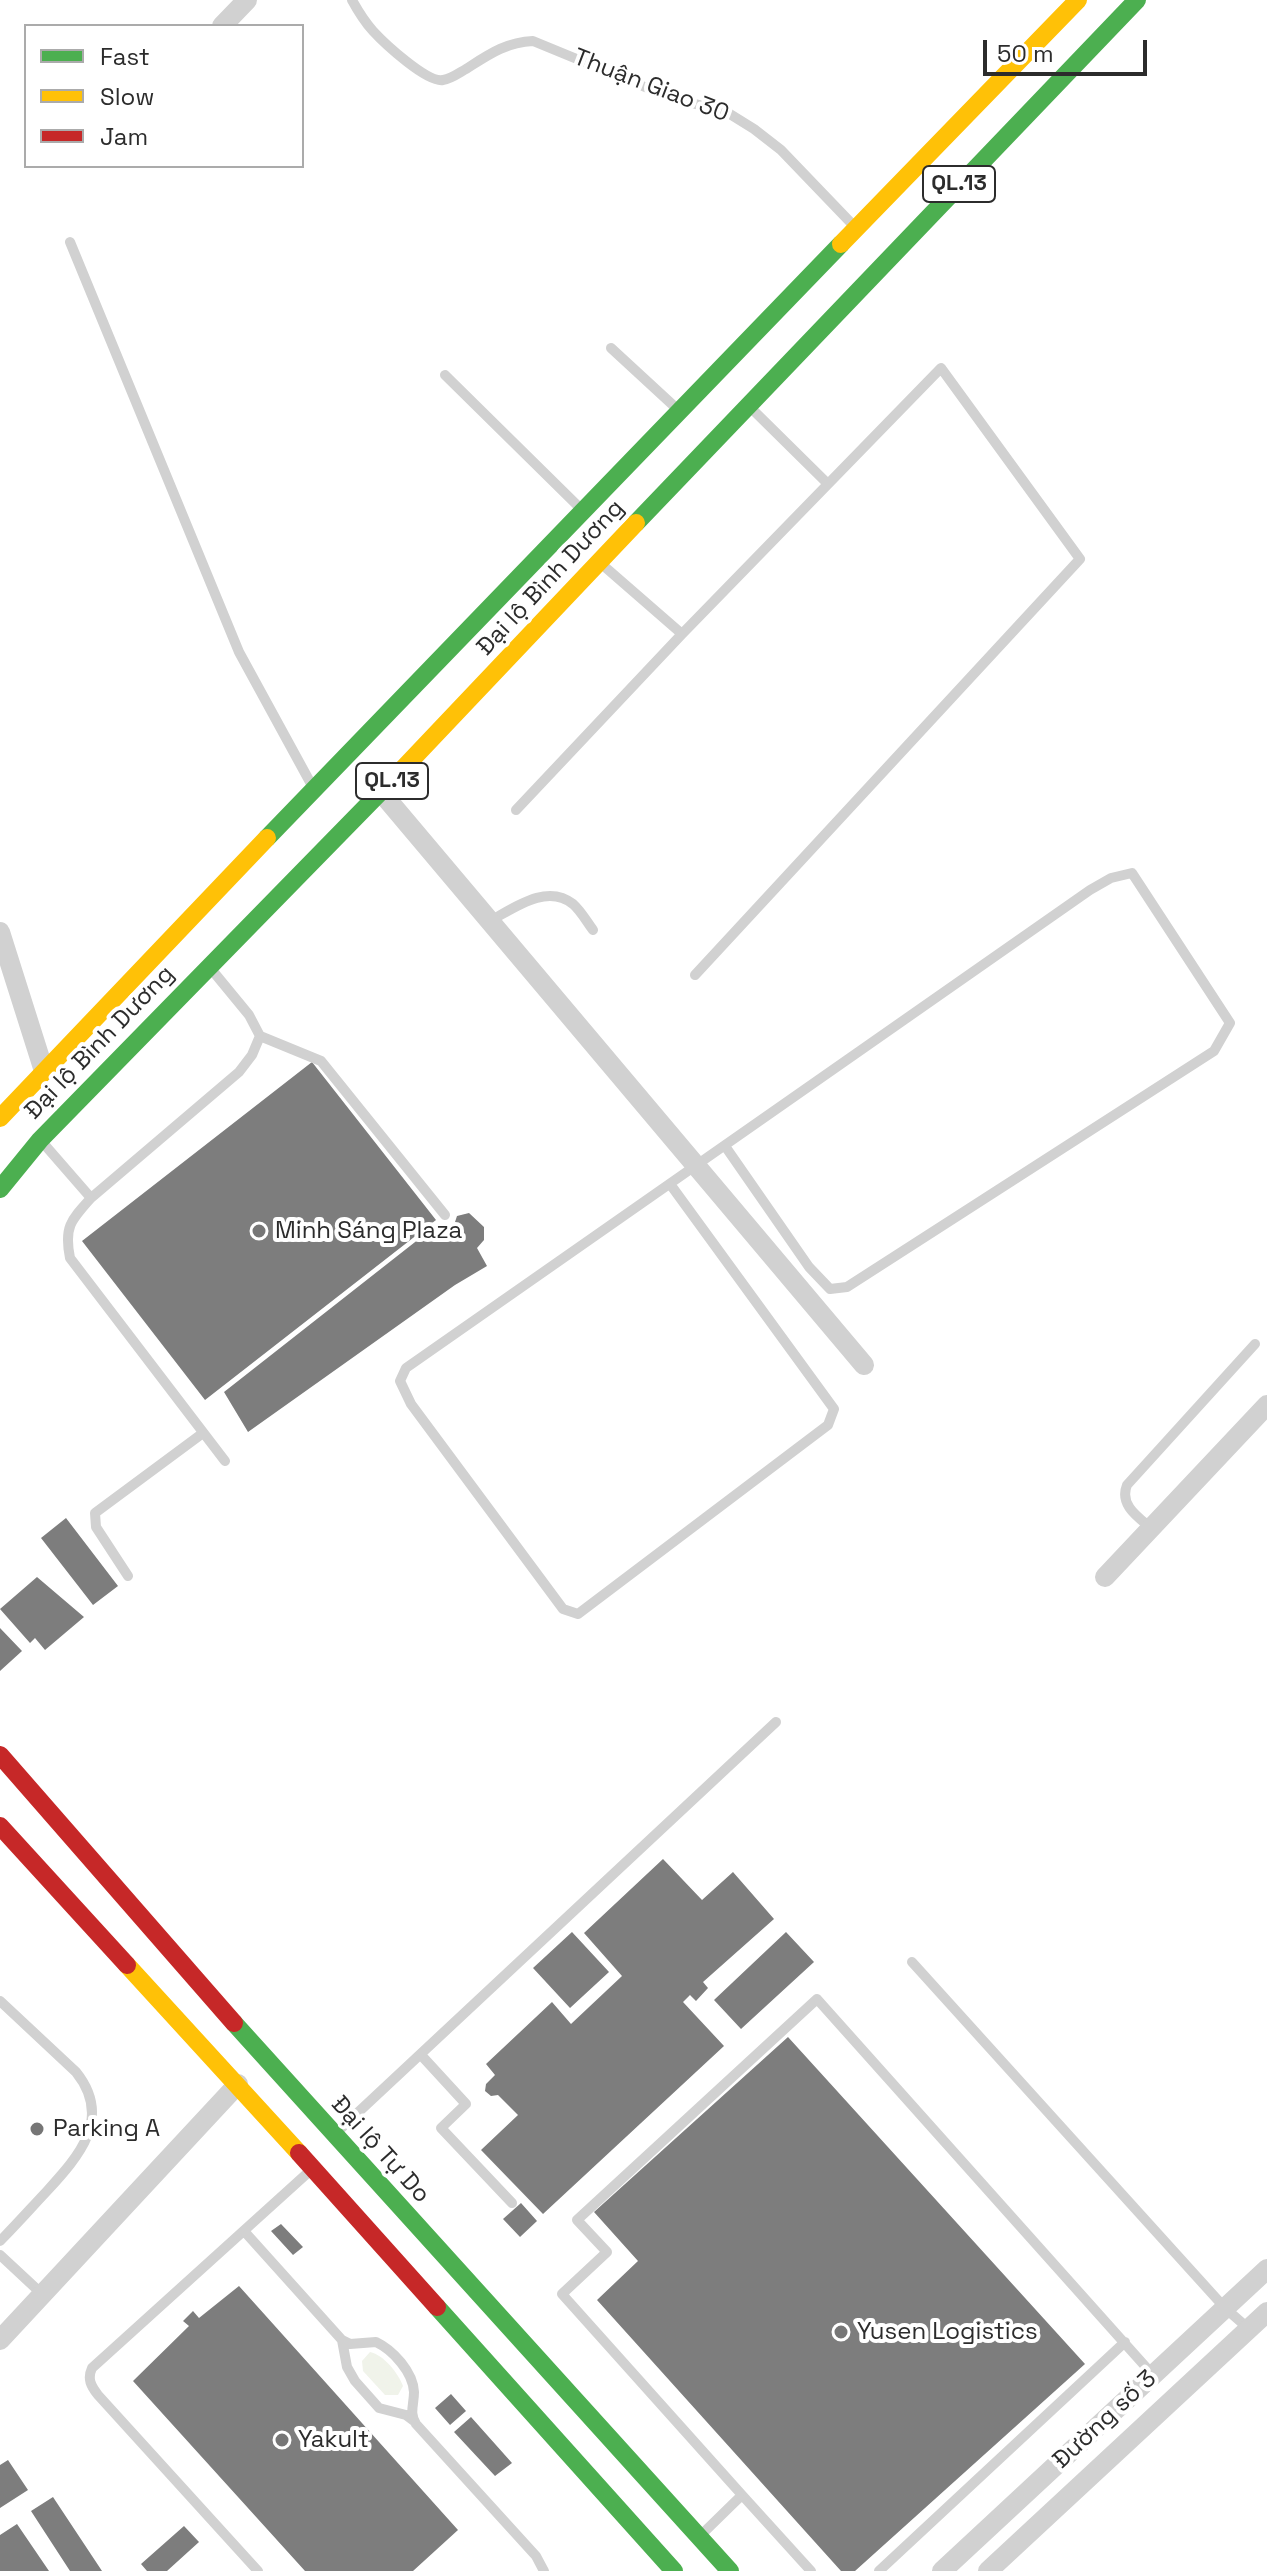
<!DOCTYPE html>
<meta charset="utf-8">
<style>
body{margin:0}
#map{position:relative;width:1267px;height:2571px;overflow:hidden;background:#fff;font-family:"Space Grotesk",sans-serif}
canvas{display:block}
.legend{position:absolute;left:24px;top:24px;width:280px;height:144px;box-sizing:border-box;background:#fff;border:2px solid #ababab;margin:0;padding:10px 14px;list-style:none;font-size:24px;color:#2c2c2c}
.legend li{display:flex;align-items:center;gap:16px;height:40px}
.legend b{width:40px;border:2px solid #ababab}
.scale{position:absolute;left:983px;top:40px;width:164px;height:36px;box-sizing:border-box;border:4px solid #2c2c2c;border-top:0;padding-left:10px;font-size:24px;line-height:28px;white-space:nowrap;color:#2c2c2c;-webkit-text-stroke:6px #fff;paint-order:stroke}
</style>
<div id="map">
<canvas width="1267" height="2571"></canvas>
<ul class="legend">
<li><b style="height:10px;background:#4caf50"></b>Fast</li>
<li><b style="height:10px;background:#ffc107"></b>Slow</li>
<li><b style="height:10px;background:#c62828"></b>Jam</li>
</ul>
<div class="scale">50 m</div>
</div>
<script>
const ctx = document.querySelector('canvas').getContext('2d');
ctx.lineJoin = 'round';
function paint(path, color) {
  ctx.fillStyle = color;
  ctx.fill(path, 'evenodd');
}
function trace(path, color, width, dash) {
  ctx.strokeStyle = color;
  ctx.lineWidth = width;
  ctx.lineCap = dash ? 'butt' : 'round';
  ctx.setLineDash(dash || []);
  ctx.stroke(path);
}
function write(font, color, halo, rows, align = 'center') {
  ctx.font = font + ' "Space Grotesk",sans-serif';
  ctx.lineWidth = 8;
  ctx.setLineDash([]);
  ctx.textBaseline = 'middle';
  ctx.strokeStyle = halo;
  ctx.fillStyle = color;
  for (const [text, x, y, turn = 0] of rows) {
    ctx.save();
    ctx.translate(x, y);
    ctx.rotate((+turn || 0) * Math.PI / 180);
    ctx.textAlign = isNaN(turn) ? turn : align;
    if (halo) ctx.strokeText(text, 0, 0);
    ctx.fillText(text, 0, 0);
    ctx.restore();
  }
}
paint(new Path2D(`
 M370 2352C384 2355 398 2373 403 2386L398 2395H385L363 2371 362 2361Z`), '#f0f3ea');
paint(new Path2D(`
 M312 1062 436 1220 205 1400 82 1241Z
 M469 1213 484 1227V1240L477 1248 487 1266 455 1285 248 1432 224 1392 424 1235 427 1238 442 1237 454 1241 452 1231 457 1216Z
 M66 1518 118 1586 93 1605 41 1538Z
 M37 1577 84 1617 45 1650 35 1638 30 1643 0 1609Z
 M0 1628 22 1651 0 1671Z
 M663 1859 702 1900 733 1872 774 1919 703 1982 708 1988 696 2001 690 1995 683 2002 724 2046 543 2214 481 2150 518 2115 498 2095 491 2096 485 2091 486 2084 495 2075 486 2064 552 2002 571 2024 622 1976 584 1933Z
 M572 1932 609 1972 570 2008 533 1968Z
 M786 1932 814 1962 741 2029 714 2000Z
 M788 2037 1085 2364 855 2571H841L597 2300 638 2261 594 2212Z
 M521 2203 537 2221 520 2237 503 2219Z
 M281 2224 303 2247 293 2255 271 2231Z
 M239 2286 458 2530 413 2571H305L133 2381 189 2326 183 2321 193 2311 199 2318Z
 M451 2394 466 2411 450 2425 435 2408Z
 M471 2417 512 2463 495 2476 454 2432Z
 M8 2460 28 2490 0 2508V2465Z
 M53 2497 102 2571H70L31 2511Z
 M17 2524 49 2571H0V2535Z
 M184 2526 199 2542 167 2571H147L141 2564Z`), '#7d7d7d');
trace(new Path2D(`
 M352 0C358 11 365 22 373 31 384 43 427 83 443 80 451 79 459 73 466 69 488 55 506 42 533 41L674 99 725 111 754 129 781 150 853 225
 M70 242 239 652 310 782
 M611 348 675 407
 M445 375 580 508
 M753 410 828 484
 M605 567 682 634
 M516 810 682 634 941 368 1080 559 695 975
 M490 921C514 908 547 883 573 904 581 911 587 922 593 930
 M212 970 249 1015 260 1036 252 1055 239 1072 91 1198C70 1221 64 1228 70 1258L225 1461
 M260 1036 321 1061 445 1215
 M44 1144 91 1198
 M670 1184 834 1409 828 1425 578 1614 563 1609 411 1404 400 1381 406 1368 1090 890 1111 878 1132 873 1230 1023 1214 1051 847 1287 830 1289 809 1267 725 1146
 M1151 1528C1138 1517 1119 1505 1127 1485L1255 1344
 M128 1576 96 1527 95 1513 203 1433
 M912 1962 1225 2308 1249 2329
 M0 2001 76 2072C113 2118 79 2156 47 2191 31 2208 16 2225 0 2241
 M421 2055 466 2104 441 2128 512 2203
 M336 2133 776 1722
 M244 2231 342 2340 350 2344 376 2342C393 2350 413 2372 414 2392 414 2405 409 2413 416 2424L536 2556 544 2571
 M0 2255 42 2294
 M342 2340 347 2367 355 2381 379 2408 406 2415 414 2421
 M742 2495 811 2571
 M700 2536 742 2495 562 2294 607 2252 577 2220 817 1999 1153 2375
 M258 2571 98 2395C91 2386 87 2379 92 2368L312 2169
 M879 2571 1125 2342`), '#d1d1d1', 10);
trace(new Path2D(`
 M222 26 247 0
 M381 792 864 1365
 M0 932 44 1071
 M1105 1577 1267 1405
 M0 2340 238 2084
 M942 2571 1267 2269
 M988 2571 1267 2312`), '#d1d1d1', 20);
trace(new Path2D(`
 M636 523 1137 0
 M267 838 841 244
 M0 1189 40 1140 398 774
 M234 2023 730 2571
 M437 2307 674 2571`), '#4caf50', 18);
trace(new Path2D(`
 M841 244 1078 0
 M398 774 636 523
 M0 1118 267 838
 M127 1965 299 2153`), '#ffc107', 18);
trace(new Path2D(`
 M0 1755 234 2023
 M0 1826 127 1965
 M299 2153 437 2307`), '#c62828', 18);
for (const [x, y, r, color] of [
 [259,1231,8,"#767676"],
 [37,2129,8,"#767676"],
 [841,2332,8,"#767676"],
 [282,2440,8,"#767676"]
]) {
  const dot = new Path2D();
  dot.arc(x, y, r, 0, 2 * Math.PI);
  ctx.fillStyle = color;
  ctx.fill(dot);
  trace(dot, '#fff', 3);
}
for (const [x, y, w] of [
 [959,184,72],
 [392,781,72]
]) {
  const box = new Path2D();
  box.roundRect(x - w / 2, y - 18, w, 36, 6);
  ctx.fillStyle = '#fff';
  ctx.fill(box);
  trace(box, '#2c2c2c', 2);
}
write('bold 22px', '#2c2c2c', null, [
 ["QL.13",959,184],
 ["QL.13",392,781]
]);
write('24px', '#2c2c2c', '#fff', [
 ["Thuận Giao 30",651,86,21],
 ["Đại lộ Bình Dương",551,578,-47],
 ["Đại lộ Bình Dương",100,1043,-46],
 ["Đại lộ Tự Do",380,2150,48],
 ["Đường số 3",1105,2420,-43]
]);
write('24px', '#2c2c2c', '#fff', [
 ["Minh Sáng Plaza",275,1231],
 ["Parking A",53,2129],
 ["Yusen Logistics",857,2332],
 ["Yakult",298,2440]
], 'left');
</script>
